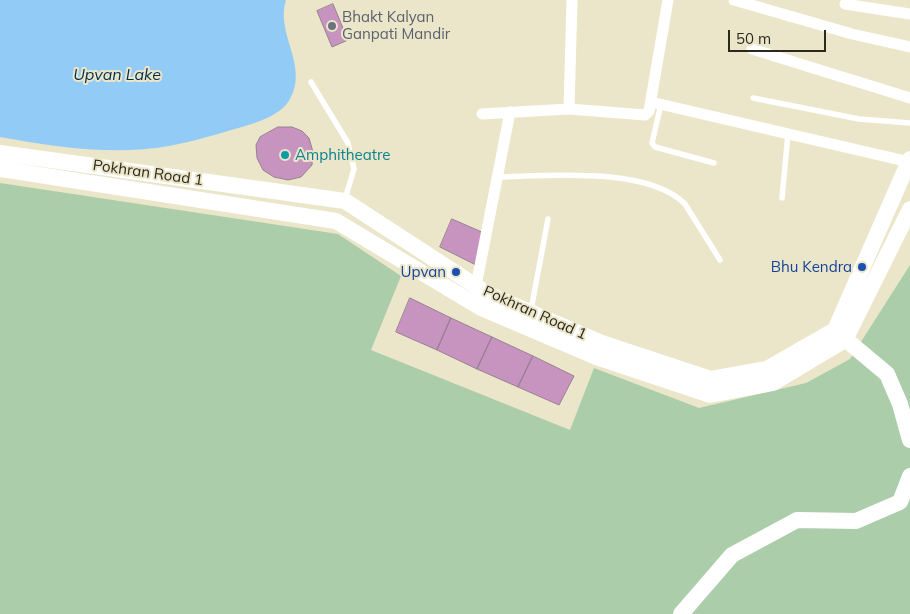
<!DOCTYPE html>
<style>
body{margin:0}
#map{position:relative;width:910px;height:614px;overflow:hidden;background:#ebe6c9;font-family:Mulish,sans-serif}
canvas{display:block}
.scale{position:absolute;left:728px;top:30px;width:98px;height:22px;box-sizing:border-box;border:2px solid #2b291e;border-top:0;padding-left:6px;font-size:15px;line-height:18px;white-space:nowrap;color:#2b291e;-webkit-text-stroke:4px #ebe6c9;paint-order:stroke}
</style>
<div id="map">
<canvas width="910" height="614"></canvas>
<div class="scale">50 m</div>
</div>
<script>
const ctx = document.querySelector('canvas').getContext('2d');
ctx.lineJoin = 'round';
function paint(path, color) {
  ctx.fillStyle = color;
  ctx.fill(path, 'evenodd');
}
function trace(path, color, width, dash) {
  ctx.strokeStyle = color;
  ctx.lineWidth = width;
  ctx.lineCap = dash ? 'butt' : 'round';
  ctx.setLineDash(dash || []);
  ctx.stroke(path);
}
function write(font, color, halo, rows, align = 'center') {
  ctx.font = font + ' Mulish,sans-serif';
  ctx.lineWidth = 4;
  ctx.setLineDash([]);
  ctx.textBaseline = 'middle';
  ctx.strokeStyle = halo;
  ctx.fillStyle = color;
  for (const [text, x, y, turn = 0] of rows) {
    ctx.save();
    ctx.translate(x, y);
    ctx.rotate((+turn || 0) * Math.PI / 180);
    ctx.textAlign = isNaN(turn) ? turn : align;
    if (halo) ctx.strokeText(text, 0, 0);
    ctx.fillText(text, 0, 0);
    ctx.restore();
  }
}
paint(new Path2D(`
 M0 183 338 234 401 276 371 350 570 430 594 368 699 408 806 383 850 359 910 265V614H0Z`), '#accdaa');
paint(new Path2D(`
 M0 0H286C275 34 309 65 290 99 281 116 253 124 235 129 214 135 191 142 169 146 114 156 55 147 0 137Z`), '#93cbf7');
const building = new Path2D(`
 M333 4 348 40 332 47 317 11Z
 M278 127H292L302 131 309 138 313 152 312 165 301 177 288 180 274 177 263 170 257 158 256 145 260 137Z
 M452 219 484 233 478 266 440 247Z
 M410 298 451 318 437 350 396 332Z
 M451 318 492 337 477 369 437 350Z
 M492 337 533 356 518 387 477 369Z
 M533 356 574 376 559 405 518 387Z`);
paint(building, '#c794bf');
trace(building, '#978093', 1);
trace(new Path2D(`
 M311 82 348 143 354 169 345 199
 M753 98 859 119 910 123
 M661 104 652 143 655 147 714 163
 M498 177C548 176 647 166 685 204L720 260
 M782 198 788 134
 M531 310 548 219`), '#fff', 5.5);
trace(new Path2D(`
 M734 0 852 34 910 47
 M845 4 910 14
 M752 49 910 98
 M651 102 909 162
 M569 109 645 115 649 111 668 0
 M482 114 569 109 572 0
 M476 286 510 112`), '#fff', 11);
trace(new Path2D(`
 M0 153 345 201 488 294 602 343 711 379 767 369 835 330 910 159
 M0 169 336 221 481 308 596 357 710 395 773 383 845 340 910 209
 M838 333 887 374 900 404 910 440
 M681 614 732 555 797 520 856 521 900 502 910 476`), '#fff', 16);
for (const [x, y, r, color] of [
 [332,26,5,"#6b7280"],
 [285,155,5,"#0f9aa8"],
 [862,267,5,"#1a4fb4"],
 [456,272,5,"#1a4fb4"]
]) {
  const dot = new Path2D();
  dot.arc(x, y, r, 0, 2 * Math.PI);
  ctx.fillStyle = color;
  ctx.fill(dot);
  trace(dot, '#ebe6c9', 2);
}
write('15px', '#5b616d', '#ebe6c9', [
 ["Bhakt Kalyan",342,17],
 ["Ganpati Mandir",342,34]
], 'left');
write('15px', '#0d838f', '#ebe6c9', [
 ["Amphitheatre",295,155]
], 'left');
write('15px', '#2b291e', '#ebe6c9', [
 ["Pokhran Road 1",148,173,8],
 ["Pokhran Road 1",535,313,24]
]);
write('15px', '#164399', '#ebe6c9', [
 ["Bhu Kendra",852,267],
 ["Upvan",446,272]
], 'right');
write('italic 16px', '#03304d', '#ebe6c9', [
 ["Upvan Lake",117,75]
]);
</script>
